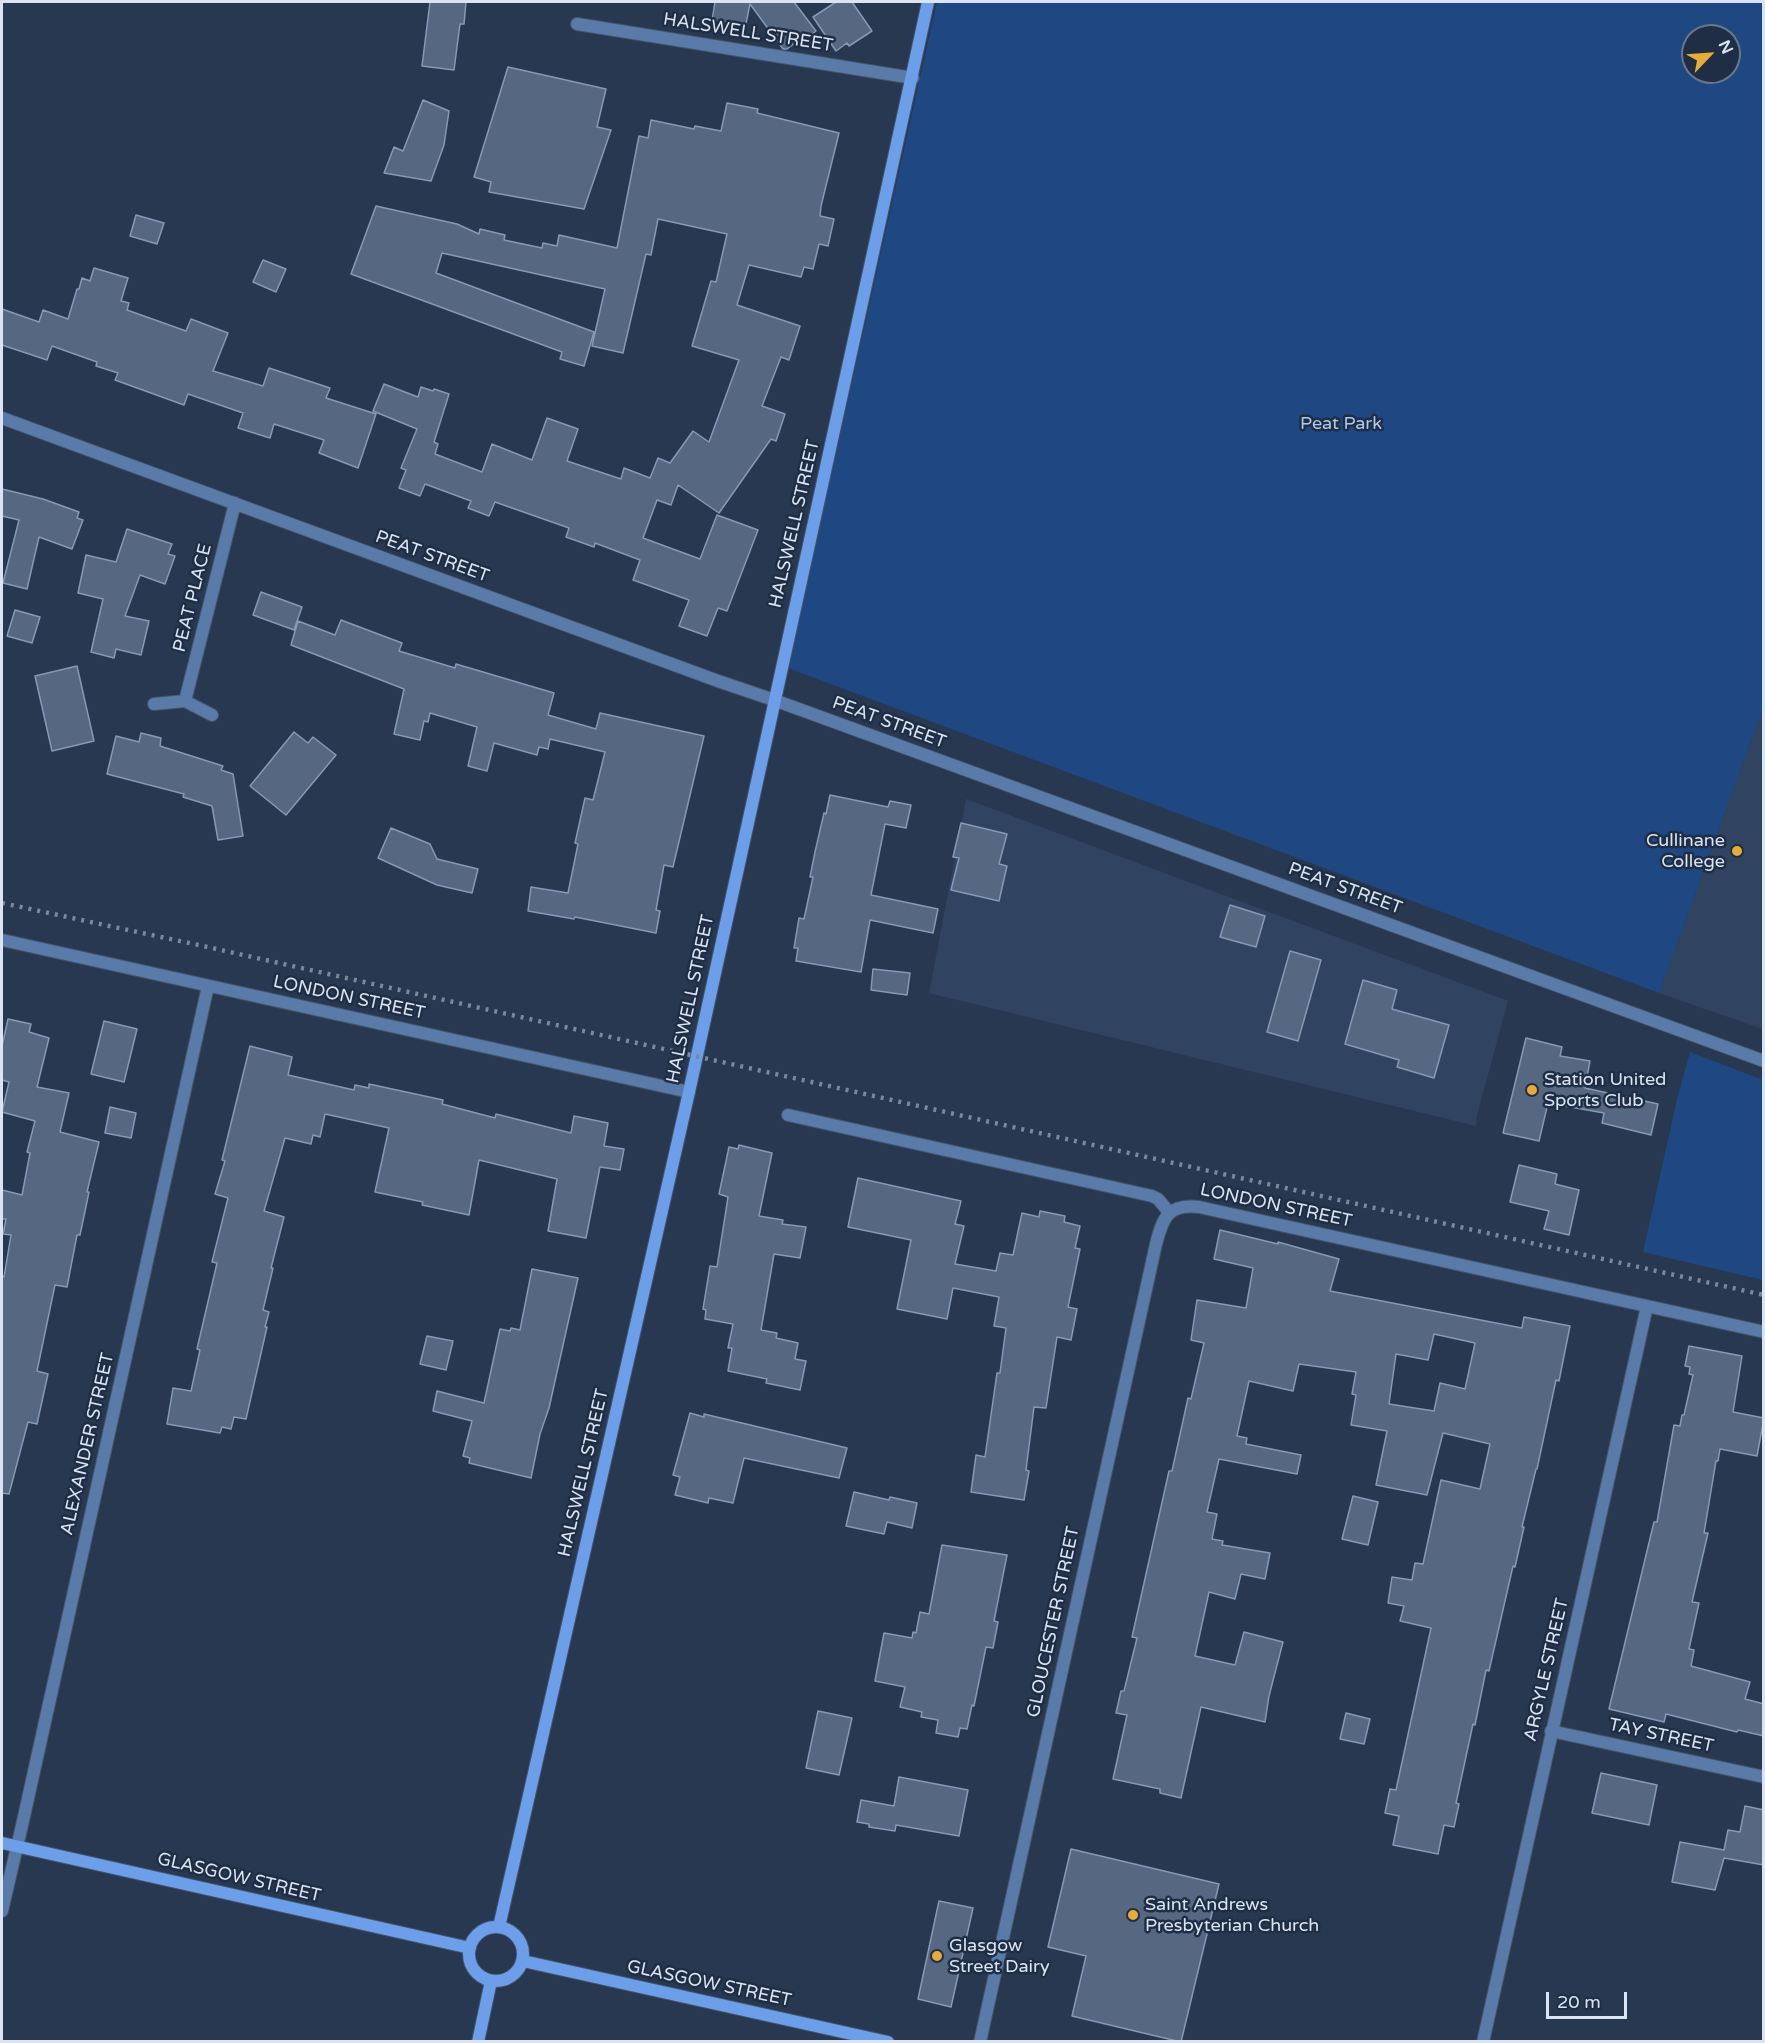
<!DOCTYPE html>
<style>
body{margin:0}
#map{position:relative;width:1765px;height:2043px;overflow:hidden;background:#283850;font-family:"Varela Round",sans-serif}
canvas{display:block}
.frame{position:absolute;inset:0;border:3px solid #dae4f4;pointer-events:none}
.north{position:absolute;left:1681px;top:24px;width:60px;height:60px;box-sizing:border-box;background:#1f2e45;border:2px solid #6a778b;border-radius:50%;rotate:65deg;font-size:16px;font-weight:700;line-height:24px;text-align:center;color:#dae4f4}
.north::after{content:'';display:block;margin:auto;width:21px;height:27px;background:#e9ab38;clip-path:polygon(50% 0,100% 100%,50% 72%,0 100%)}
.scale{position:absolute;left:1546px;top:1992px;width:81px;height:27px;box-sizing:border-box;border:3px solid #dae4f4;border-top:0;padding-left:8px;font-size:18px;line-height:21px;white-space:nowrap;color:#dae4f4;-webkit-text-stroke:4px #1f2e45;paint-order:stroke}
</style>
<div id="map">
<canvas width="1765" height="2043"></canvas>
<div class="frame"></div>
<div class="north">N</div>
<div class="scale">20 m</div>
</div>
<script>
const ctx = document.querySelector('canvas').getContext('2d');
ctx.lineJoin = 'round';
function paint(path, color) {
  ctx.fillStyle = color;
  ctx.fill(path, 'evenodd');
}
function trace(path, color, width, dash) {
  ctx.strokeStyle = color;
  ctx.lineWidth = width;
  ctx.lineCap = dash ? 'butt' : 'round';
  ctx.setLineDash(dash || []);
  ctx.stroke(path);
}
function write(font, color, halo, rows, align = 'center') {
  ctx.font = font + ' "Varela Round",sans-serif';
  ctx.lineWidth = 5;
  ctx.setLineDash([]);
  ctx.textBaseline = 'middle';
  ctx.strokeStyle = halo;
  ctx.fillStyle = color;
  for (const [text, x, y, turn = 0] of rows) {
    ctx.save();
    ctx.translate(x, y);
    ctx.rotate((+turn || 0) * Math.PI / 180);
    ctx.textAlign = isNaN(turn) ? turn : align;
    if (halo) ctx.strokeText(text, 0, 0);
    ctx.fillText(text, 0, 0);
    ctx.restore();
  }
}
paint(new Path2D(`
 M1763 709V1029L1659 993Z
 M966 799 1508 1001 1477 1115 1476 1126 929 993Z`), '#304461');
paint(new Path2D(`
 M937 2H1763V709L1659 993 788 668ZM1693 36H1729V72H1693Z
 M1690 1052 1763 1080V1280L1643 1252 1678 1095Z`), '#1f4781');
const building = new Path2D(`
 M430 2H466L464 24H460L454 70 422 66Z
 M715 2H794L816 31 797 46 795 43 787 49H783L750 4 744 33 711 26Z
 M836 2H852L872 31 849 46 847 43 836 51 813 17Z
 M508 67 606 89 597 127 611 130 584 209 489 192 491 182 474 177Z
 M423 100 449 111 444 145 431 181 384 173 394 147 403 151Z
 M727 103 758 109 757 113 839 133 821 206 820 216 834 219 828 246 819 244 813 269 804 267 801 277 749 265 737 305 800 326 789 360 781 357 762 406 785 414 776 441 771 439 719 513 678 485 671 505 657 500 643 538 700 559 717 515 758 530 727 611 718 608 707 636 679 626 689 600 633 580 640 560 595 543 594 547 566 537 569 528 495 502 489 516 468 508 471 501 425 484 420 496 399 488 406 470 401 468 417 429 373 411 384 384 418 397 421 387 433 391 434 389 449 394 434 442 438 444 435 454 482 472 492 444 532 460 547 418 578 429 567 461 621 479 624 468 650 478 658 458 670 463 693 431 709 442 739 360 692 346 711 281 716 282 727 234 658 219 651 255 646 254 623 353 592 346 605 289 442 253 436 273 594 332 584 366 560 359 562 352 351 274 376 206 457 224 479 234 480 229 505 235 504 240 542 248 543 243 557 246 559 235 617 248 639 136 648 138 651 120 694 129 695 126 721 131Z
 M136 215 164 223 157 244 130 236Z
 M263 260 286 269 276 292 253 282Z
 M94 268 128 278 121 301 129 303 127 310 186 331 191 319 228 333 213 371 263 386 269 368 330 388 326 398 376 414 358 468 319 453 324 440 274 424 270 438 238 428 243 413 188 394 184 405 115 380 118 373 96 366 97 362 52 346 47 360 2 345V309L39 322 43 310 68 319 77 289H79L82 278 90 281Z
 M2 489 43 499 79 512 77 518 83 520 72 549 39 537 27 589 3 583 19 520 2 516Z
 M127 529 172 544 168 554 175 556 165 584 140 575 125 616 149 621 141 655 116 649 114 658 91 652 103 599 78 593 86 555 116 562Z
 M261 592 302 607 294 630 253 615Z
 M15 610 40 617 32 643 7 636Z
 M341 620 402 643 399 651 455 668 456 664 554 693 548 715 596 729 600 713 704 736 673 867 664 865 656 910 660 911 656 933 575 917 574 919 528 911 531 887 568 893 578 844 575 843 585 798 593 800 605 752 550 739 548 749 539 747 537 755 494 743 487 771 468 766 477 727 430 713 428 722 424 721 420 740 394 734 404 689 291 645 298 621 335 635Z
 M77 666 94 741 52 751 35 676Z
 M294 732 308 743 313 737 336 755 286 815 250 786Z
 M141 733 161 738 160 746 223 766 221 770 233 774 243 836 218 840 212 806 183 797 184 794 107 774 116 736 139 742Z
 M830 795 888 807 890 801 911 805 906 828 885 824 871 895 938 909 933 933 870 920 861 972 796 961 798 948H794L799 918 804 919 813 877H810L815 852 824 813 826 814Z
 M961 823 1007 834 999 864 1007 866 999 901 951 890 959 858 953 857Z
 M391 828 430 844 437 859 478 869 472 893 437 885 378 858Z
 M1230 905 1265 916 1256 947 1220 937Z
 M1290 951 1321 960 1298 1041 1267 1032Z
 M873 969 910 973 907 995 871 990Z
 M1363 980 1397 990 1392 1009 1449 1025 1434 1078 1397 1067 1399 1060 1345 1044Z
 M8 1019 31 1024 29 1032 49 1038 37 1087 69 1093 60 1132 99 1142 87 1192H89L80 1235H77L67 1287 55 1285 37 1371 48 1374 37 1424 28 1422 9 1494 2 1493V1276L4 1277 11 1235 3 1234 6 1219H2V1190L22 1195 30 1153 27 1152 35 1121 2 1112 9 1082 2 1080V1046Z
 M104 1021 137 1029 124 1082 91 1074Z
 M1526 1038 1562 1047 1560 1056 1590 1061 1585 1088 1658 1104 1651 1135 1602 1123 1604 1113 1548 1103 1539 1141 1503 1133Z
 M250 1046 292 1057 288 1075 354 1090 355 1085 369 1088V1084L443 1100 442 1104 495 1118 496 1114 571 1133 574 1116 608 1123 604 1146 624 1149 620 1170 600 1167 586 1238 548 1231 557 1179 479 1160 469 1215 422 1205 423 1202 375 1192 389 1128 325 1114 320 1137 313 1135 311 1144 285 1138 264 1211 284 1217 271 1268H273L263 1310 269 1312 265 1327H267L246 1419 234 1417 231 1429 222 1427 220 1433 167 1424 173 1388 191 1391 200 1350 197 1349 217 1263 212 1262 228 1198 215 1194 225 1161 222 1160Z
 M110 1107 136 1113 131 1138 105 1133Z
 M739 1145 772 1153 759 1216 783 1220 782 1224 806 1227 800 1258 774 1254 761 1330 777 1333 776 1338 798 1343 795 1359 806 1361 800 1390 766 1383 767 1379 728 1371 732 1348H728L733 1324 705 1319 706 1310 703 1309 710 1266 717 1267 728 1197 719 1194 729 1147 738 1149Z
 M1519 1165 1557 1174 1555 1184 1579 1190 1569 1235 1544 1229 1549 1211 1510 1202Z
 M858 1178 961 1201 955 1224 964 1226 955 1264 996 1271 1000 1253 1013 1255 1022 1213 1039 1217 1040 1211 1065 1216 1064 1222 1080 1226 1075 1248 1080 1249 1068 1307 1077 1309 1071 1340 1057 1337 1046 1408 1034 1407 1026 1470 1029 1471 1024 1500 971 1492 976 1455 985 1457 997 1373H1000L1006 1328 994 1326 999 1297 953 1288 947 1319 897 1309 911 1240 848 1227Z
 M1220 1230 1278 1244V1242L1339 1259 1330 1291 1522 1328 1524 1317 1570 1326 1559 1381 1556 1380 1537 1469H1536L1522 1527H1524L1515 1567 1513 1566 1489 1671 1486 1670 1475 1725 1473 1724 1456 1803 1459 1804 1454 1827 1444 1825 1438 1854 1393 1845 1399 1816 1385 1813 1390 1789 1396 1790 1431 1628 1400 1621 1404 1606 1388 1603 1392 1577 1412 1580 1415 1563 1423 1564 1441 1480 1480 1489 1490 1444 1443 1433 1427 1495 1376 1485 1387 1431 1351 1425 1356 1395 1352 1394 1356 1372 1299 1364 1293 1391 1249 1381 1237 1436 1247 1438 1246 1444 1301 1455 1297 1474 1219 1459 1207 1512 1217 1514 1212 1539 1223 1541 1222 1545 1270 1553 1265 1579 1241 1574 1235 1599 1209 1592 1195 1656 1235 1665 1244 1632 1283 1642 1269 1696 1265 1722 1201 1707 1181 1798 1160 1793V1789L1113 1779 1127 1715 1116 1713 1121 1691H1124L1137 1638 1132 1637 1169 1471H1172L1188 1398 1191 1399 1204 1343 1191 1340 1197 1300 1246 1308 1253 1268 1214 1259ZM1434 1334 1475 1343 1465 1389 1440 1383 1434 1411 1389 1404 1396 1354 1428 1360Z
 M532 1269 578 1278 549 1408 540 1434 531 1478 469 1463 470 1458 463 1456 472 1421 433 1411 437 1391 484 1403 500 1329 510 1331 511 1328 520 1330Z
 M427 1336 453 1341 446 1370 420 1364Z
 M1689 1346 1742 1356 1733 1412 1764 1418 1757 1456 1720 1449 1718 1461H1716L1704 1533H1708L1692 1602 1699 1603 1689 1649 1694 1650 1691 1666 1750 1682 1745 1699 1764 1704V1736L1738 1730 1737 1732 1666 1714 1664 1722 1609 1709 1654 1522H1657L1674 1425 1680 1426 1682 1415H1684L1693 1375 1689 1374 1690 1367 1685 1366Z
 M690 1413 704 1417V1414L847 1448 839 1478 744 1458 733 1503 709 1498 708 1503 675 1495 680 1477 673 1475Z
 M854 1492 889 1500 890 1497 917 1503 912 1528 887 1522 884 1534 846 1526Z
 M1353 1496 1378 1502 1368 1545 1342 1539Z
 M942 1545 1007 1555 994 1621 998 1622 993 1648 986 1647 974 1706 972 1705 967 1729 960 1728 958 1737 936 1733 938 1720 921 1717 922 1712 900 1707 905 1687 875 1681 884 1633 912 1638 913 1632 916 1633 920 1612 929 1614Z
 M818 1711 852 1718 839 1775 806 1768Z
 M1346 1713 1370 1719 1364 1744 1340 1739Z
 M1601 1773 1657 1785 1649 1825 1592 1813Z
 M899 1777 968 1790 959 1836 896 1825 895 1831 869 1827V1824L857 1822 861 1800 894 1806Z
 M1745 1806 1764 1810V1865L1724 1858 1715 1890 1672 1882 1680 1842 1724 1850 1728 1830 1740 1832Z
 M1071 1849 1219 1884 1181 2042 1072 2016 1086 1956 1048 1947Z
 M939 1901 973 1908 951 2007 918 1999Z`);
paint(building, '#556781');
trace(building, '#8699b5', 1.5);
const street = new Path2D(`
 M577 24 913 78
 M2 418 718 681 774 700 1764 1061
 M185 701 235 503
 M154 704 185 701 212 715
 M2 940 689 1092
 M788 1115 1152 1196 1158 1199 1169 1212
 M1551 1731 1764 1777
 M2 1911 23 1821 208 986
 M980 2042 1156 1244C1163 1217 1168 1204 1199 1207L1764 1332
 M1483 2042 1647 1306`);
const secondary = new Path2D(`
 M2 1843 470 1948
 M469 1954a27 27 0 1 1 54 0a27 27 0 1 1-54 0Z
 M499 1927 689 1092 928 2
 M523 1961 888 2042
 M478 2042 491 1981`);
trace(street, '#44546a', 14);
trace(secondary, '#44546a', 14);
trace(street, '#5a7aaa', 12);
trace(secondary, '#6c9eea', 12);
trace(new Path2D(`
 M2 903 203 946 1764 1295`), '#7b889c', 4.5, [3, 6]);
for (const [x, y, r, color] of [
 [1737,851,6,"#e9ab38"],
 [1532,1090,6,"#e9ab38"],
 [1133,1915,6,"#e9ab38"],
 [937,1956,6,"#e9ab38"]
]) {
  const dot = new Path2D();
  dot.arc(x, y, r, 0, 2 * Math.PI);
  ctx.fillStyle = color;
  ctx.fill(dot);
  trace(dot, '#1f2e45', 2);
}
write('18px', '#dae4f4', '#1f2e45', [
 ["HALSWELL STREET",748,33,9],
 ["HALSWELL STREET",795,524,-77],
 ["PEAT STREET",432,557,20],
 ["PEAT PLACE",193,598,-76],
 ["PEAT STREET",889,723,20],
 ["PEAT STREET",1345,889,20],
 ["LONDON STREET",349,998,12],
 ["HALSWELL STREET",691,999,-78],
 ["LONDON STREET",1276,1206,12],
 ["ALEXANDER STREET",88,1444,-77],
 ["HALSWELL STREET",584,1473,-77],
 ["GLOUCESTER STREET",1054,1622,-78],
 ["ARGYLE STREET",1547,1670,-77],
 ["TAY STREET",1661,1736,12],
 ["GLASGOW STREET",239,1878,13],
 ["GLASGOW STREET",709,1984,12]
]);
write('18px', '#aec8ee', '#1f2e45', [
 ["Peat Park",1341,424]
]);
write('18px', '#dae4f4', '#1f2e45', [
 ["Cullinane",1725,841,"right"],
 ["College",1725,862,"right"],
 ["Station United",1544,1080],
 ["Sports Club",1544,1101],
 ["Saint Andrews",1145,1905],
 ["Presbyterian Church",1145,1926],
 ["Glasgow",949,1946],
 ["Street Dairy",949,1967]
], 'left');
</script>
